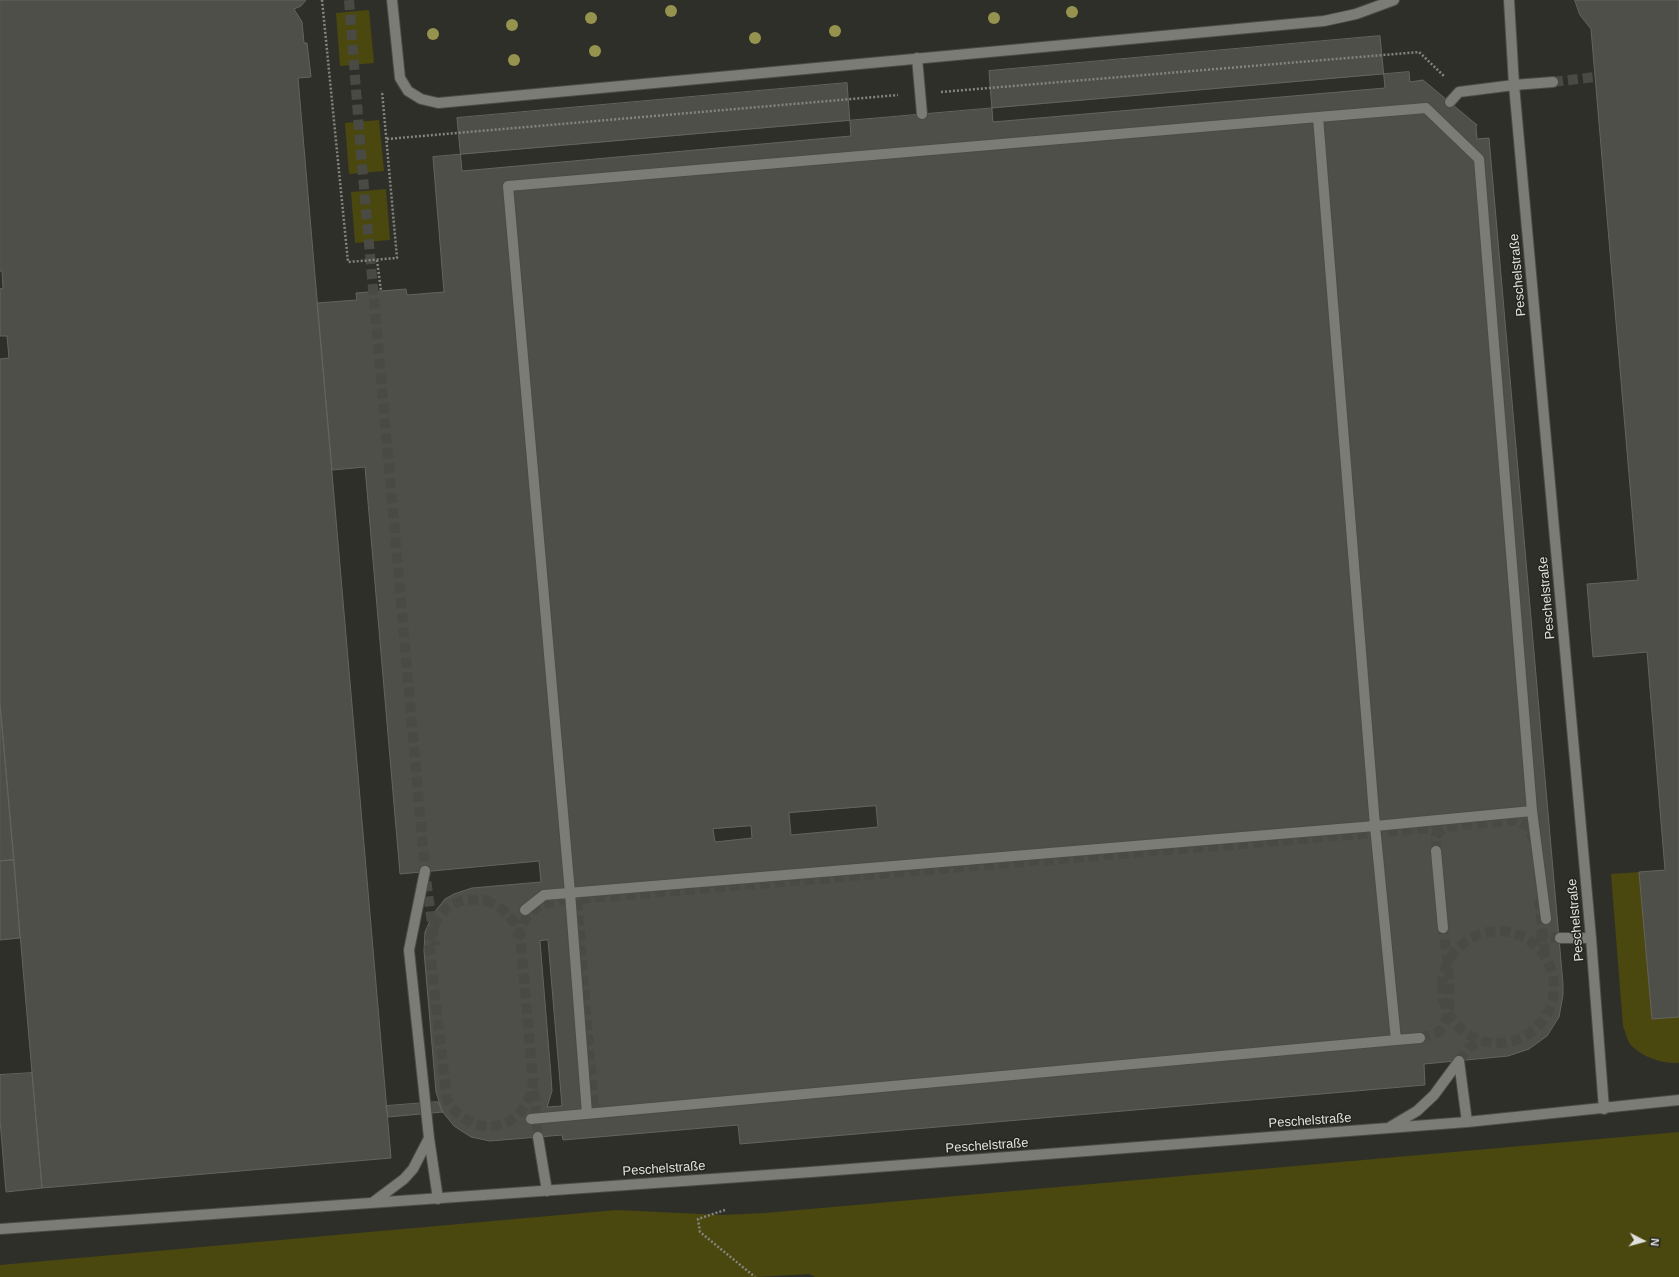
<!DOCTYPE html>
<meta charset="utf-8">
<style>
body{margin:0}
#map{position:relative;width:1679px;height:1277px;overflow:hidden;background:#2f2f2a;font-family:Helvetica,sans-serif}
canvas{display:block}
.north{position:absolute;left:1623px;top:1221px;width:40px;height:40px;-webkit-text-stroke:3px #262620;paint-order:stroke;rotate:96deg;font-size:11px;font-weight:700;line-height:16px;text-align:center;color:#e0e0dd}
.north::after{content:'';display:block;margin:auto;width:14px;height:18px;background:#e0e0dd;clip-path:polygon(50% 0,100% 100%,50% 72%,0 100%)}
</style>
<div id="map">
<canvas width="1679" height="1277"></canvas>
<div class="north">N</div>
</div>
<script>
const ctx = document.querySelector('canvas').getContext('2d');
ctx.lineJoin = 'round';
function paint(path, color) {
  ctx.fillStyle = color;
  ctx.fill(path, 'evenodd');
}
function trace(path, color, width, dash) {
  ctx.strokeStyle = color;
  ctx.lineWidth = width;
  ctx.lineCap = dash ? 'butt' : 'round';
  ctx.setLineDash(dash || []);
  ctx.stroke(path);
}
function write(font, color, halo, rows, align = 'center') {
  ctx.font = font + ' Helvetica,sans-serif';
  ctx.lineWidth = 3;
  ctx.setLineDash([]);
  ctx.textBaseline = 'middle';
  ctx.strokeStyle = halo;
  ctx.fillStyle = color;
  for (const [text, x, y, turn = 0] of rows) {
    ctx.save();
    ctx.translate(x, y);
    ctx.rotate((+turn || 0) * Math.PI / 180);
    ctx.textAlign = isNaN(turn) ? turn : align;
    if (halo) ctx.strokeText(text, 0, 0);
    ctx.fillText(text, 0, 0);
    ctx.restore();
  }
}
paint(new Path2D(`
 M369 10 374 63 340 66 336 13Z
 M379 120 384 171 349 174 345 123Z
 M386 189 390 240 355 243 351 192Z
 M1639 872 1652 1018 1679 1017V1063C1662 1064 1641 1057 1630 1044 1627 1039 1625 1031 1623 1026L1611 874Z
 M1679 1132V1277H815L809 1274 757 1277H0V1265L616 1210 722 1215 765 1213Z`), '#4a480e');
const building = new Path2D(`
 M0 0H306L301 6 294 9 302 22 304 43H307L311 77 298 78 391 1158 42 1188 0 703V359L9 358 7 336H0V289L3 288 2 271H0Z
 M1575 0H1679V1017L1652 1019 1639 872 1665 870 1647 652 1593 657 1587 584 1638 580 1591 29 1580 15Z
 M1380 36 1385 88 993 122 989 71Z
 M1409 72 1410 82 1423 80 1477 125 1476 127 1477 139 1489 138 1563 984V995L1559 1017 1547 1036 1529 1049 1508 1056 1424 1064 1425 1085 740 1144 738 1125 563 1140 562 1135 490 1141 471 1137 454 1126 442 1111 436 1092 424 951 425 932 433 914 445 899 454 894 472 888 541 882 539 861 400 874 365 467 332 470 317 303 357 300 356 293 406 289 407 295 444 292 433 157ZM876 806 878 827 791 835 789 813ZM751 826 752 838 715 842 713 829ZM548 940 562 1106 547 1107 552 1091 551 1076 540 941Z
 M847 83 851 136 462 171 457 118Z
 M0 705 14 860 0 861Z
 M14 860 20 938 0 940V861Z
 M32 1073 42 1188 6 1192 0 1120V1075Z
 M438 1102 443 1112 388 1117 386 1106Z`);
paint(building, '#4f4f49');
trace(building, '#64645d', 1);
trace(new Path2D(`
 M349 0 361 154 425 871 435 946
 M1553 82 1595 77
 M1436 851V835L1446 827 1516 820 1529 827 1533 840
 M1539 899 1545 955
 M485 900C504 909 510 914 520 933L533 1081C528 1131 473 1143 447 1100L429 944C432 925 441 906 462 901 469 899 478 900 485 900Z
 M1442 987a56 56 0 1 1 112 0a56 56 0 1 1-112 0Z
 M1536 937 1560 938
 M517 938C521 931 524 921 528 915 541 901 561 900 577 899
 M1420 1038C1425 1036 1433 1035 1438 1032 1459 1017 1446 951 1443 928
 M1459 1061 1468 1048 1482 1041
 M534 1091 538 1137
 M603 1110 594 1111 577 899 1446 827`), '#4a4a45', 10, [10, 5]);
const minor = new Path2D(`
 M392 0 400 78 408 91 421 99 438 103 1324 21 1356 14 1394 0
 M1509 0 1514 85 1591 938 1604 1109
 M917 58 922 114
 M1450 102 1459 92 1514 85 1553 82
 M1436 851 1443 928
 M425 871 409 950 429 1138 438 1199
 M525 910 544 895 1375 826 1532 811
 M1560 938H1591
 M1396 1040 1420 1038
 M1459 1061 1467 1122
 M587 1114 570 893 508 186 1318 117
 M531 1119 1396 1040 1375 826 1318 117 1426 108 1479 159 1532 811 1546 919
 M1390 1127 1417 1111 1434 1095 1459 1061
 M538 1137 547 1191
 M372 1203 404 1179 413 1169 429 1138
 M0 1229 811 1172 1467 1122 1679 1100`);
trace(minor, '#4c4b47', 12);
trace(new Path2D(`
 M322 0 348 262 397 258 382 91
 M941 92 1419 52 1445 77
 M387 139 898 95
 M377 260 381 291
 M725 1210 698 1219 700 1232 755 1277`), '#848480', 2.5, [2, 2]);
trace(minor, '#7c7c76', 10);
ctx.fillStyle = '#95934e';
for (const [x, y] of [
 [671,11],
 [1072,12],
 [591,18],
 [994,18],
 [512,25],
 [835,31],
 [433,34],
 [755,38],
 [595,51],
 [514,60]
]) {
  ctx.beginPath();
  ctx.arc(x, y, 6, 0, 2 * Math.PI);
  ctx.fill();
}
write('13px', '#e0e0dd', '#262620', [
 ["Peschelstraße",1518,275,-95],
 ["Peschelstraße",1547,598,-95],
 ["Peschelstraße",1576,920,-95],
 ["Peschelstraße",1310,1121,-4],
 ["Peschelstraße",987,1146,-4],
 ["Peschelstraße",664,1169,-4]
]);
</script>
